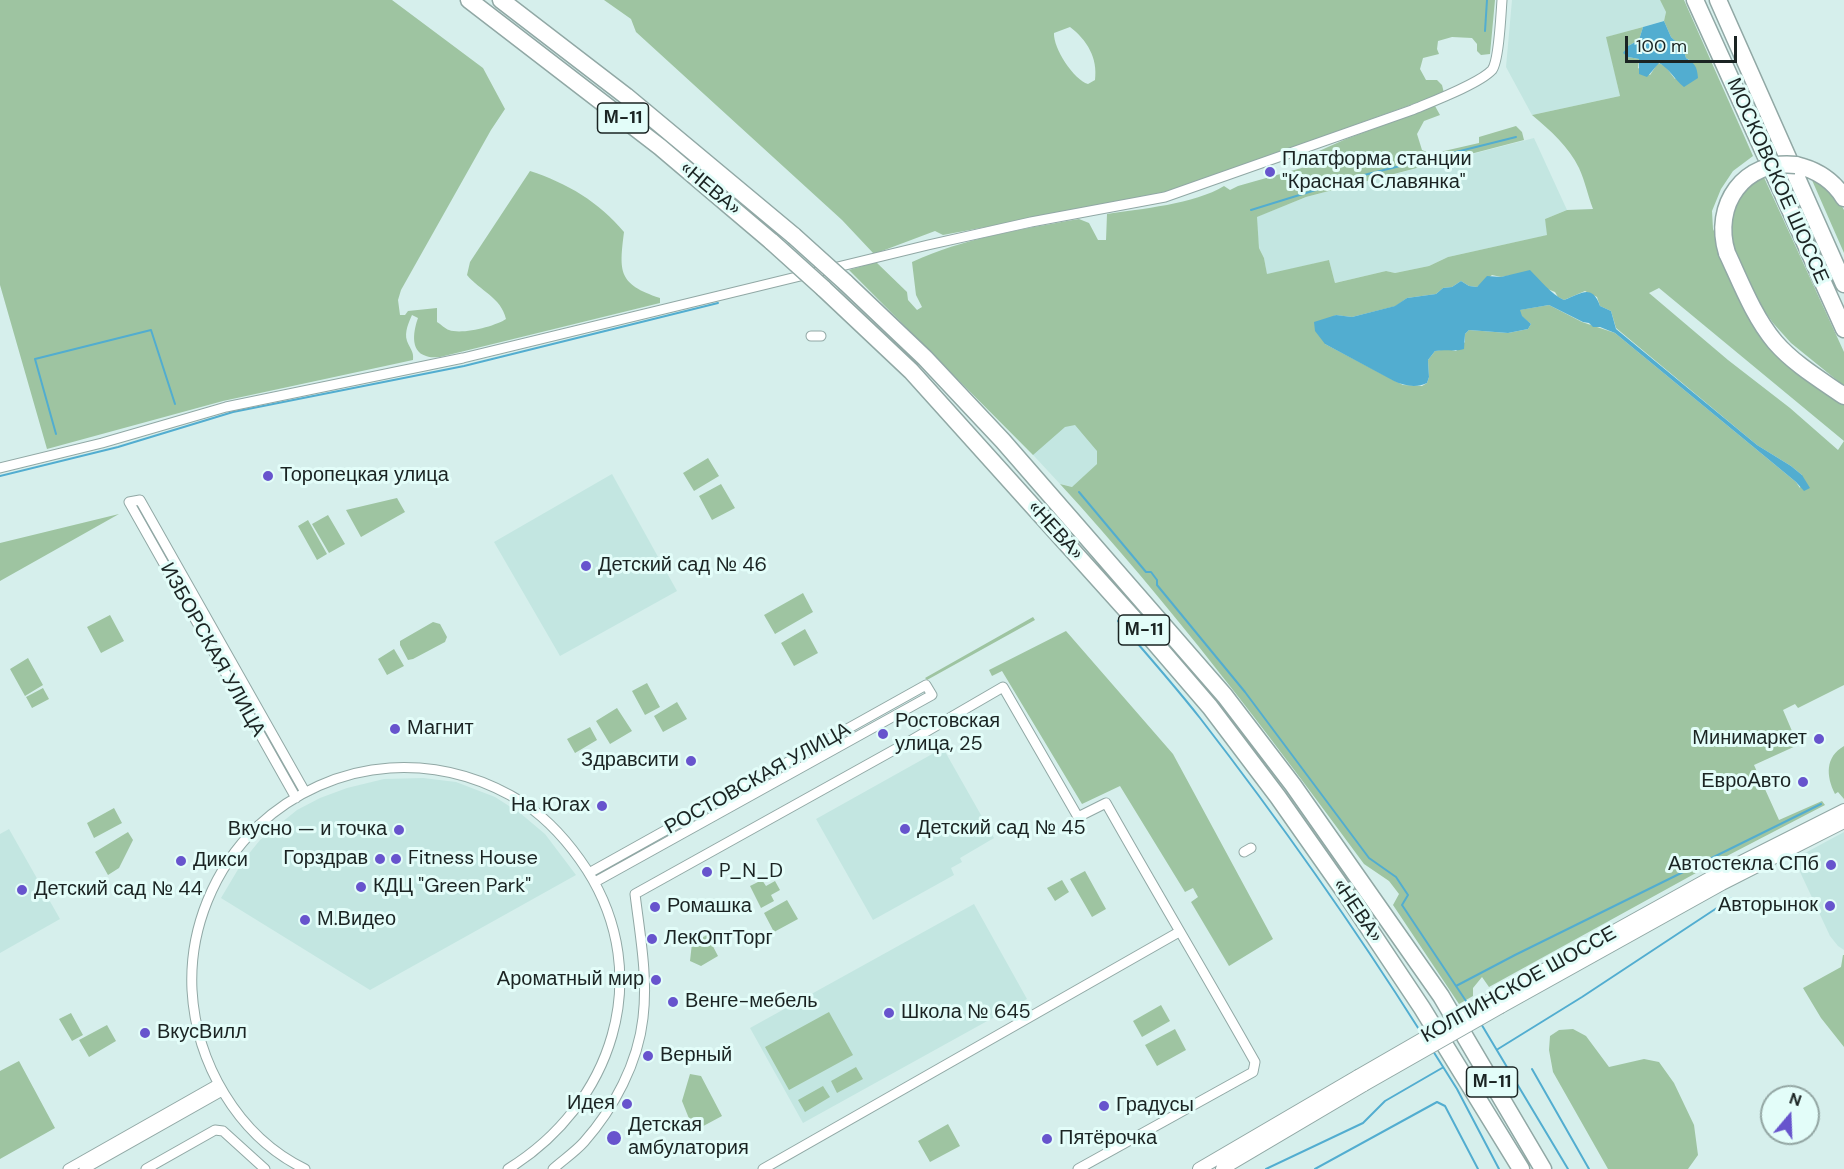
<!DOCTYPE html>
<meta charset="utf-8">
<style>
body{margin:0}
#map{position:relative;width:1844px;height:1169px;overflow:hidden;background:#d6efec;font-family:"DM Sans",sans-serif}
canvas{display:block}
.north{position:absolute;left:1760px;top:1085px;width:60px;height:60px;box-sizing:border-box;background:#e3fdf9;border:2px solid #93a6a3;border-radius:50%;rotate:19deg;font-size:16px;font-weight:700;line-height:24px;text-align:center;color:#1b2423}
.north::after{content:'';display:block;margin:auto;width:21px;height:27px;background:#6754cd;clip-path:polygon(50% 0,100% 100%,50% 72%,0 100%)}
.scale{position:absolute;left:1625px;top:36px;width:112px;height:27px;box-sizing:border-box;border:3px solid #1b2423;border-top:0;padding-left:8px;font-size:18px;line-height:21px;white-space:nowrap;color:#1b2423;-webkit-text-stroke:4px #e3fdf9;paint-order:stroke}
</style>
<div id="map">
<canvas width="1844" height="1169"></canvas>
<div class="north">N</div>
<div class="scale">100 m</div>
</div>
<script>
const ctx = document.querySelector('canvas').getContext('2d');
ctx.lineJoin = 'round';
function paint(path, color) {
  ctx.fillStyle = color;
  ctx.fill(path, 'evenodd');
}
function trace(path, color, width, dash) {
  ctx.strokeStyle = color;
  ctx.lineWidth = width;
  ctx.lineCap = dash ? 'butt' : 'round';
  ctx.setLineDash(dash || []);
  ctx.stroke(path);
}
function write(font, color, halo, rows, align = 'center') {
  ctx.font = font + ' "DM Sans",sans-serif';
  ctx.lineWidth = 6;
  ctx.setLineDash([]);
  ctx.textBaseline = 'middle';
  ctx.strokeStyle = halo;
  ctx.fillStyle = color;
  for (const [text, x, y, turn = 0] of rows) {
    ctx.save();
    ctx.translate(x, y);
    ctx.rotate((+turn || 0) * Math.PI / 180);
    ctx.textAlign = isNaN(turn) ? turn : align;
    if (halo) ctx.strokeText(text, 0, 0);
    ctx.fillText(text, 0, 0);
    ctx.restore();
  }
}
paint(new Path2D(`
 M1512 0H1660L1666 12 1664 21 1607 37 1620 96 1532 115 1506 67Z
 M1534 138 1567 210 1545 219 1548 235 1448 257 1429 266 1395 273 1386 271 1335 283 1329 260 1267 275 1264 258 1259 248 1256 217 1306 197Z
 M1029 409 1129 435 1073 487 1060 484 1023 444 1043 428Z
 M612 474 677 591 560 656 494 542Z
 M943 748 994 838 960 858 962 862 951 868 954 875 873 920 816 819Z
 M423 778 456 782 495 797 520 813 545 834 576 875 370 990 221 898 243 861 260 840 297 810 320 798 347 788 384 779Z
 M9 829 60 919 0 953V834Z
 M1844 832V950L1838 946 1830 936 1794 859Z
 M974 904 1027 999 803 1123 750 1028Z`), '#c3e6e1');
paint(new Path2D(`
 M0 0H392L483 68 505 109 491 130 401 290 398 300 400 315H405L408 311 437 308V322C441 324 445 329 449 330 462 335 496 326 506 319 501 297 480 291 467 275L470 262 530 171C567 183 599 202 624 232 619 272 618 284 660 298V303L440 357C436 357 430 358 426 356 409 351 414 329 418 318L412 315C409 322 404 332 407 341 410 349 414 351 413 360L223 401 47 449 0 285Z
 M604 0H1495L1490 54 1481 55 1477 51V44L1472 38 1452 37 1438 41 1437 49 1439 54 1423 58 1420 69 1426 80H1437L1442 85 1444 93 1162 194 943 235 935 231 874 254 842 220 636 32 631 19ZM1070 27C1087 40 1098 58 1095 80L1088 84C1074 80 1053 48 1054 33Z
 M1660 0H1684L1753 156 1733 171 1721 189 1712 211 1713 229 1760 328 1844 401V685L1798 708 1795 704 1783 710 1798 745 1754 765 1779 820 1822 801 1825 805 1725 857 1489 987 1482 977 1473 988V996L1459 1004 1393 905 1399 894 1389 881 1364 864C1268 733 1170 604 1060 484L1072 487 1097 464V451L1075 425 1065 427 1033 455 849 270 876 262 907 292 908 300 917 310 922 307 916 295 912 262C964 238 1022 229 1079 219L1089 223 1098 240H1106L1107 214C1140 209 1195 204 1224 186L1230 190 1238 186 1312 165 1310 155 1346 139 1435 106 1440 115 1424 121 1417 134 1422 150 1431 154 1479 143V137L1516 126 1522 132 1524 140 1306 197 1257 217 1259 248 1264 258 1267 274 1329 260 1335 283 1386 271 1395 273 1429 266 1448 257 1547 235 1545 219 1567 210 1593 209C1588 196 1585 181 1579 168 1569 147 1550 130 1532 115L1620 96 1606 37 1643 27 1639 40 1628 46V57L1639 59 1638 68 1650 75 1658 63 1665 66 1675 79 1693 62 1686 58 1683 48 1671 37 1664 21 1666 12ZM1492 275 1501 277 1512 275 1555 292 1558 297 1564 300 1585 291 1597 297 1600 306 1611 311 1616 328 1757 445 1791 466 1802 475 1800 488 1796 482 1615 333 1582 322 1549 305 1519 310 1521 316 1531 324 1528 329 1508 333 1469 330 1465 334V342L1456 351 1447 349 1435 351 1428 360 1429 377 1427 383 1422 386 1403 385 1325 344 1335 315 1352 317 1396 306 1407 298 1436 294 1443 288 1452 287 1461 281 1469 286 1477 287ZM1659 288 1844 441 1838 450 1790 408 1728 360 1649 293Z
 M1808 171 1835 194 1844 210V253Z
 M1762 173 1844 352V386L1791 343 1773 323 1758 302 1736 257 1729 226 1739 194Z
 M708 458 719 476 694 491 683 473Z
 M721 484 735 508 712 520 699 496Z
 M397 498 405 512 361 537 346 510Z
 M119 514 0 581V543Z
 M328 515 345 544 329 553 312 524Z
 M308 520 327 554 317 560 298 526Z
 M803 593 813 612 775 634 764 615Z
 M110 615 124 641 101 653 87 627Z
 M1033 617 1035 620 927 680 925 678Z
 M433 622 440 624 447 637 445 642 413 659 408 660 400 645V641Z
 M805 629 818 653 794 666 781 643Z
 M1066 631 1173 754 1273 939 1229 966 1191 902 1198 897 1193 888 1185 892 1120 786 1082 804 1002 671 992 676 989 670Z
 M394 649 404 666 387 675 378 659Z
 M28 658 43 685 25 696 10 669Z
 M647 683 660 707 645 715 632 691Z
 M43 688 49 699 32 708 26 697Z
 M677 702 687 719 663 732 654 716Z
 M617 708 632 731 610 744 596 721Z
 M590 727 597 740 575 753 567 739Z
 M1844 746V799L1838 792 1835 794C1826 776 1825 757 1844 746Z
 M114 808 122 823 94 838 87 823Z
 M128 832 133 840 119 868 108 875 95 852Z
 M1085 871 1106 909 1092 917 1070 879Z
 M762 880 766 886 775 881 780 890 771 895 774 901 761 908 750 886Z
 M1062 880 1069 892 1055 901 1047 888Z
 M787 900 798 919 774 932 764 913Z
 M707 935 718 956 701 966 690 961 692 943Z
 M1843 955H1844V1047L1821 1018 1803 988 1841 967Z
 M1161 1005 1170 1021 1142 1037 1133 1021Z
 M829 1012 853 1055 789 1090 765 1047Z
 M71 1013 83 1035 72 1041 59 1019Z
 M107 1025 116 1041 89 1057 79 1040Z
 M1175 1029 1186 1050 1157 1066 1145 1045Z
 M1573 1029 1586 1036 1609 1067 1644 1059 1659 1062 1674 1083 1694 1125 1698 1155 1688 1169H1608L1553 1072 1549 1050 1550 1036 1559 1030Z
 M19 1061 55 1128 0 1159V1071Z
 M856 1067 863 1079 837 1093 831 1081Z
 M690 1074 701 1076 722 1116 694 1131 682 1101Z
 M823 1086 830 1097 805 1112 798 1100Z
 M948 1124 960 1146 930 1162 918 1141Z`), '#9ec4a1');
paint(new Path2D(`
 M1664 21 1671 37 1683 48 1686 58C1695 64 1697 66 1698 78L1684 87C1675 80 1669 68 1659 63L1647 77 1639 74V59L1628 57 1623 53 1628 46 1639 40 1643 27Z
 M1530 270C1540 280 1551 294 1564 300 1581 294 1592 283 1600 306L1611 311 1616 329 1757 445 1791 466 1802 475 1810 488 1804 491 1796 482 1615 333 1600 327H1593L1589 323 1583 322 1549 305 1520 310 1522 316 1531 324 1528 329 1508 333 1469 330 1465 334 1464 349C1454 352 1446 349 1435 351L1428 360 1429 377 1427 383C1417 388 1404 386 1394 381L1325 344 1315 331 1314 322 1336 315 1352 317 1395 306 1407 298 1436 294 1443 288 1452 287 1461 281 1469 286 1477 287 1487 276 1501 277Z`), '#52add0');
trace(new Path2D(`
 M1485 31 1487 0
 M1251 210 1364 175 1516 137
 M56 434 35 359 151 330 175 404
 M0 476 118 447 233 412 464 366 718 303
 M1079 492 1146 572H1151L1157 580V585L1245 692 1369 858 1396 877 1408 895 1402 905 1470 1007
 M1118 621C1146 653 1174 685 1200 718 1279 820 1353 925 1422 1034
 M1456 986 1515 955 1821 804
 M1480 1022 1568 1169
 M1498 1049 1582 997 1732 898
 M1433 1051 1457 1089 1499 1169
 M1532 1069 1589 1169
 M1266 1169 1363 1123 1385 1101 1442 1068
 M1315 1169 1437 1102 1445 1106 1478 1169`), '#52add0', 2);
const street = new Path2D(`
 M811 336H821
 M0 468 102 443 226 407 463 358 928 245 1031 222 1165 197 1412 110C1431 102 1479 84 1492 70 1499 61 1501 13 1502 0
 M296 798 129 502 140 500 305 792
 M1244 852 1251 848
 M589 873 926 685 932 695 595 882
 M68 1169 218 1084
 M84 1169 222 1091
 M146 1169 215 1130 223 1131 265 1169
 M305 1169C237 1136 196 1062 192 990 189 929 214 868 258 826 293 793 341 771 390 768 439 765 484 778 525 804 550 821 570 844 587 870 655 977 612 1105 508 1169
 M553 1169C563 1160 575 1152 584 1142 614 1108 638 1063 643 1018 648 977 640 935 635 894L910 741 1003 687 1078 817 1106 803C1155 890 1206 975 1255 1062L1253 1072 1078 1169
 M763 1169 1179 932`);
const secondary = new Path2D(`
 M1495 997 1717 874 1844 810
 M1501 1007 1722 884 1844 822
 M1199 1169 1358 1076
 M1222 1169 1364 1085`);
const highway = new Path2D(`
 M469 0 660 147 772 242
 M501 0 626 96 794 236
 M1695 0 1844 329
 M1718 0 1844 284
 M1796 165C1817 170 1833 180 1844 198
 M1727 253C1741 283 1754 317 1775 342 1794 364 1821 380 1844 396
 M845 282 925 358 1003 441 1225 696 1293 785 1441 996 1543 1169
 M823 288 911 371 1136 621 1210 707 1278 797 1344 891 1422 1008 1521 1169`);
trace(street, '#91a8a5', 11);
trace(secondary, '#91a8a5', 14);
trace(highway, '#91a8a5', 19);
trace(street, '#fff', 9);
trace(secondary, '#fff', 12);
trace(highway, '#fff', 16);
const secondaryBridge = new Path2D(`
 M1358 1076 1495 997
 M1364 1085 1501 1007`);
const highwayBridge = new Path2D(`
 M794 236 845 282
 M772 242 823 288
 M1727 253C1712 205 1744 159 1796 165`);
trace(secondaryBridge, '#91a8a5', 14, []);
trace(highwayBridge, '#91a8a5', 19, []);
trace(secondaryBridge, '#fff', 12);
trace(highwayBridge, '#fff', 16);
for (const [x, y, r, color] of [
 [1270,172,6,"#6754cd"],
 [268,476,6,"#6754cd"],
 [586,566,6,"#6754cd"],
 [395,729,6,"#6754cd"],
 [883,734,6,"#6754cd"],
 [1819,739,6,"#6754cd"],
 [691,761,6,"#6754cd"],
 [1803,782,6,"#6754cd"],
 [602,806,6,"#6754cd"],
 [905,829,6,"#6754cd"],
 [399,830,6,"#6754cd"],
 [380,859,6,"#6754cd"],
 [396,859,6,"#6754cd"],
 [181,861,6,"#6754cd"],
 [1831,865,6,"#6754cd"],
 [707,872,6,"#6754cd"],
 [361,887,6,"#6754cd"],
 [22,890,6,"#6754cd"],
 [1830,906,6,"#6754cd"],
 [655,907,6,"#6754cd"],
 [305,920,6,"#6754cd"],
 [652,939,6,"#6754cd"],
 [656,980,6,"#6754cd"],
 [673,1002,6,"#6754cd"],
 [889,1013,6,"#6754cd"],
 [145,1033,6,"#6754cd"],
 [648,1056,6,"#6754cd"],
 [627,1104,6,"#6754cd"],
 [1104,1106,6,"#6754cd"],
 [614,1138,8,"#6754cd"],
 [1047,1139,6,"#6754cd"]
]) {
  const dot = new Path2D();
  dot.arc(x, y, r, 0, 2 * Math.PI);
  ctx.fillStyle = color;
  ctx.fill(dot);
  trace(dot, '#e3fdf9', 2);
}
for (const [x, y, w] of [
 [623,118,51],
 [1144,630,51],
 [1492,1082,51]
]) {
  const box = new Path2D();
  box.roundRect(x - w / 2, y - 15, w, 30, 4.5);
  ctx.fillStyle = '#e3fdf9';
  ctx.fill(box);
  trace(box, '#1b2423', 1.5);
}
write('bold 18px', '#1b2423', null, [
 ["М-11",623,118],
 ["М-11",1144,630],
 ["М-11",1492,1082]
]);
write('20px', '#1b2423', '#e3fdf9', [
 ["Платформа станции",1282,160],
 ["\"Красная Славянка\"",1282,183],
 ["Торопецкая улица",280,476],
 ["Детский сад № 46",598,566],
 ["Ростовская",895,722],
 ["улица, 25",895,745],
 ["Магнит",407,729],
 ["Минимаркет",1807,739,"right"],
 ["Здравсити",679,761,"right"],
 ["ЕвроАвто",1791,782,"right"],
 ["На Югах",590,806,"right"],
 ["Детский сад № 45",917,829],
 ["Вкусно — и точка",387,830,"right"],
 ["Горздрав",368,859,"right"],
 ["Fitness House",408,859],
 ["Дикси",193,861],
 ["Автостекла СПб",1819,865,"right"],
 ["P_N_D",719,872],
 ["КДЦ \"Green Park\"",373,887],
 ["Детский сад № 44",34,890],
 ["Авторынок",1818,906,"right"],
 ["Ромашка",667,907],
 ["М.Видео",317,920],
 ["ЛекОптТорг",664,939],
 ["Ароматный мир",644,980,"right"],
 ["Венге-мебель",685,1002],
 ["Школа № 645",901,1013],
 ["ВкусВилл",157,1033],
 ["Верный",660,1056],
 ["Идея",615,1104,"right"],
 ["Градусы",1116,1106],
 ["Детская",628,1126],
 ["амбулатория",628,1149],
 ["Пятёрочка",1059,1139]
], 'left');
write('20px', '#1b2423', '#e3fdf9', [
 ["МОСКОВСКОЕ ШОССЕ",1777,181,66],
 ["«НЕВА»",710,189,40],
 ["«НЕВА»",1055,531,48],
 ["ИЗБОРСКАЯ УЛИЦА",212,650,61],
 ["РОСТОВСКАЯ УЛИЦА",758,779,-29],
 ["«НЕВА»",1357,911,56],
 ["КОЛПИНСКОЕ ШОССЕ",1519,985,-29]
]);
</script>
